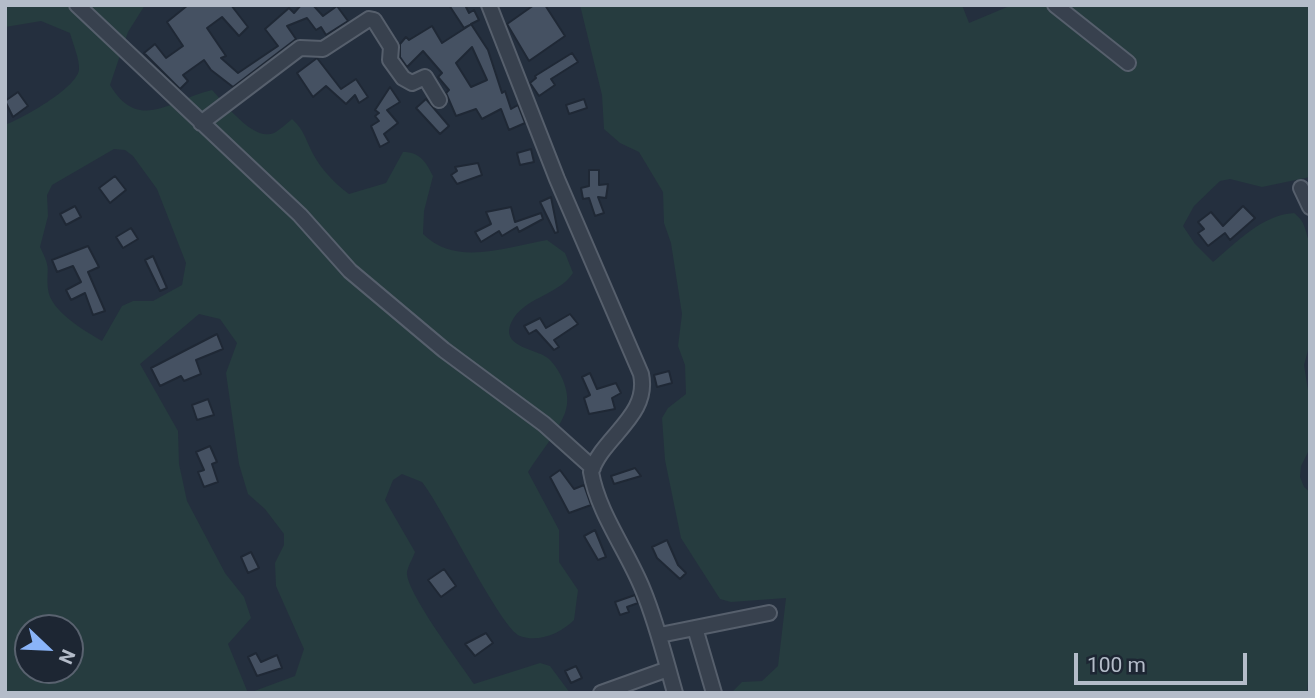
<!DOCTYPE html>
<style>
body{margin:0}
#map{position:relative;width:1315px;height:698px;overflow:hidden;background:#242f3e;font-family:Roboto,sans-serif}
canvas{display:block}
.frame{position:absolute;inset:0;border:7px solid #b4bcc9;pointer-events:none}
.north{position:absolute;left:14px;top:614px;width:70px;height:70px;box-sizing:border-box;background:#1d2633;border:2px solid #59626f;border-radius:50%;rotate:113deg;font-size:19px;font-weight:700;line-height:28px;text-align:center;color:#b4bcc9}
.north::after{content:'';display:block;margin:auto;width:24px;height:32px;background:#8ab4f8;clip-path:polygon(50% 0,100% 100%,50% 72%,0 100%)}
.scale{position:absolute;left:1074px;top:653px;width:173px;height:32px;box-sizing:border-box;border:4px solid #b4bcc9;border-top:0;padding-left:9px;font-size:21px;line-height:24px;white-space:nowrap;color:#b4bcc9;-webkit-text-stroke:5px #1d2633;paint-order:stroke}
</style>
<div id="map">
<canvas width="1315" height="698"></canvas>
<div class="frame"></div>
<div class="north">N</div>
<div class="scale">100 m</div>
</div>
<script>
const ctx = document.querySelector('canvas').getContext('2d');
ctx.lineJoin = 'round';
function paint(path, color) {
  ctx.fillStyle = color;
  ctx.fill(path, 'evenodd');
}
function trace(path, color, width, dash) {
  ctx.strokeStyle = color;
  ctx.lineWidth = width;
  ctx.lineCap = dash ? 'butt' : 'round';
  ctx.setLineDash(dash || []);
  ctx.stroke(path);
}
paint(new Path2D(`
 M5 5H145L128 32 110 85C139 134 172 99 212 90 225 103 253 142 274 133 280 130 287 123 292 119 304 130 305 138 312 152 320 168 335 184 349 194L386 183 403 152C420 152 426 162 433 176L424 211 423 234C456 267 506 247 547 240L565 253 573 273C558 296 523 297 511 323 500 348 539 349 549 359 562 372 572 395 565 413 557 433 540 453 528 472L559 530V562L578 590 574 620C561 633 539 643 520 636 501 629 441 505 422 482L402 474 393 480 385 500 415 552C413 558 408 566 407 572 405 591 462 666 474 684L540 663 550 666 570 693H249L295 676 304 649 276 586 275 563 284 545V534L265 509 248 494 239 464 226 373 237 343 220 319 199 314 140 364 178 431 179 464 187 501 225 573 244 597 251 618 228 644 248 693H5V125C21 119 76 89 79 70 80 60 73 44 70 33L41 21 5 27ZM114 149 125 150 133 156 157 189 186 263 182 285 153 301H133L122 306 102 341C85 331 50 311 48 289 46 267 52 271 40 247L48 216 47 195 52 185ZM28 628H70V670H28Z
 M580 5H962L969 23 1012 5H1310V177L1262 187 1230 179 1220 181 1194 206 1183 226 1195 244 1213 262C1237 242 1262 215 1294 213 1306 222 1305 231 1310 244V343L1304 365 1310 403V448L1301 466 1300 477 1304 487 1310 492V657L1307 693H731L742 682 762 681 778 666 786 598 731 602 720 599 681 538 665 460 662 418 668 408 686 394 685 365 678 346 682 314 671 243 664 223 663 192 639 152 620 143 604 129 602 95Z`), '#263c3f');
const building = new Path2D(`
 M188 5H231L248 27 239 36 222 17 207 28 226 56 221 58 238 73 278 46 265 29 289 8 294 13 301 5H313L323 16 337 6 348 21 326 35 321 27 316 30 307 18 287 26 296 39 233 87 211 70 204 60 183 75 188 81 180 89 144 53 155 44 166 58 183 46 167 22Z
 M449 5H465L469 13 474 10 479 20 471 24 488 50 502 93 505 91 511 109 518 105 525 123 509 130 501 109 482 119 476 109 456 116 446 93 449 90 438 77 442 73 423 51 407 67 400 57V44L406 37 409 40 432 26 442 43 470 25 464 28ZM472 47 487 80 471 87 456 63Z
 M534 5H545L565 36 529 61 507 24Z
 M572 53 578 62 551 79 555 85 539 96 530 83 536 78 535 76Z
 M317 58 341 89 356 79 368 97 359 103 355 95 346 104 326 86 313 97 297 73Z
 M390 87 400 102 387 110 398 123 384 134 389 142 380 147 371 126 379 121 375 116 379 113 375 110Z
 M18 92 28 106 13 117 5 101Z
 M426 99 449 126 440 134 416 108Z
 M584 99 587 108 569 114 566 105Z
 M531 149 534 162 520 165 517 153Z
 M478 163 482 175 457 184 451 175 457 171 455 167Z
 M589 170H599V185L608 184 606 198 598 197 604 213 595 216 589 198 583 199 581 188 589 186Z
 M115 176 126 190 110 203 99 188Z
 M551 197 558 232 555 233 540 202Z
 M75 206 81 217 66 225 60 214Z
 M1243 206 1255 218 1230 240 1225 233 1208 246 1198 233 1204 229 1198 222 1211 212 1223 226Z
 M511 207 515 222 541 213 543 219 519 232 517 227 502 236 499 231 481 242 475 232 491 224 486 212Z
 M131 228 138 239 123 248 116 237Z
 M88 246 99 267 88 272 105 311 93 315 85 293 71 300 66 290 81 282 73 266 57 272 52 260Z
 M153 256 167 288 160 291 145 260Z
 M570 314 578 324 554 340 559 347 554 350 536 330 529 334 524 326 540 318 546 328Z
 M217 334 223 349 196 360 201 374 184 381 181 376 160 386 151 368Z
 M669 371 672 383 657 387 654 375Z
 M590 373 597 389 616 383 621 393 612 398 615 409 589 414 584 398 590 395 582 377Z
 M208 399 214 415 197 420 192 405Z
 M210 446 217 462 212 464 218 482 204 487 198 472 204 470 196 452Z
 M635 468 641 476 614 484 611 476Z
 M560 470 574 489 584 485 591 505 569 513 550 477Z
 M595 530 606 557 598 560 584 536Z
 M667 540 678 565 686 573 680 579 657 558 652 547Z
 M251 552 259 568 248 573 241 557Z
 M444 569 456 586 441 597 428 580Z
 M635 595 638 603 627 607 629 612 620 615 615 602Z
 M486 633 493 643 475 656 465 644Z
 M256 653 261 662 277 655 282 668 257 676 248 657Z
 M576 666 582 678 571 683 565 671Z`);
paint(building, '#455162');
trace(building, '#1f2835', 2);
const minor = new Path2D(`
 M77 5 300 215 350 271 444 350 544 424 593 468
 M489 5 557 179 641 374C650 416 603 436 591 472 598 513 628 552 643 590 657 624 665 658 675 693
 M1055 5 1128 63
 M201 123 300 48 323 49 369 19 374 20 391 47 390 60 403 78 412 83 425 77 439 100
 M1301 188 1310 207
 M695 628 714 693
 M660 635 769 613
 M601 693 668 669`);
trace(minor, '#565f6c', 18);
trace(minor, '#38414e', 14);
</script>
